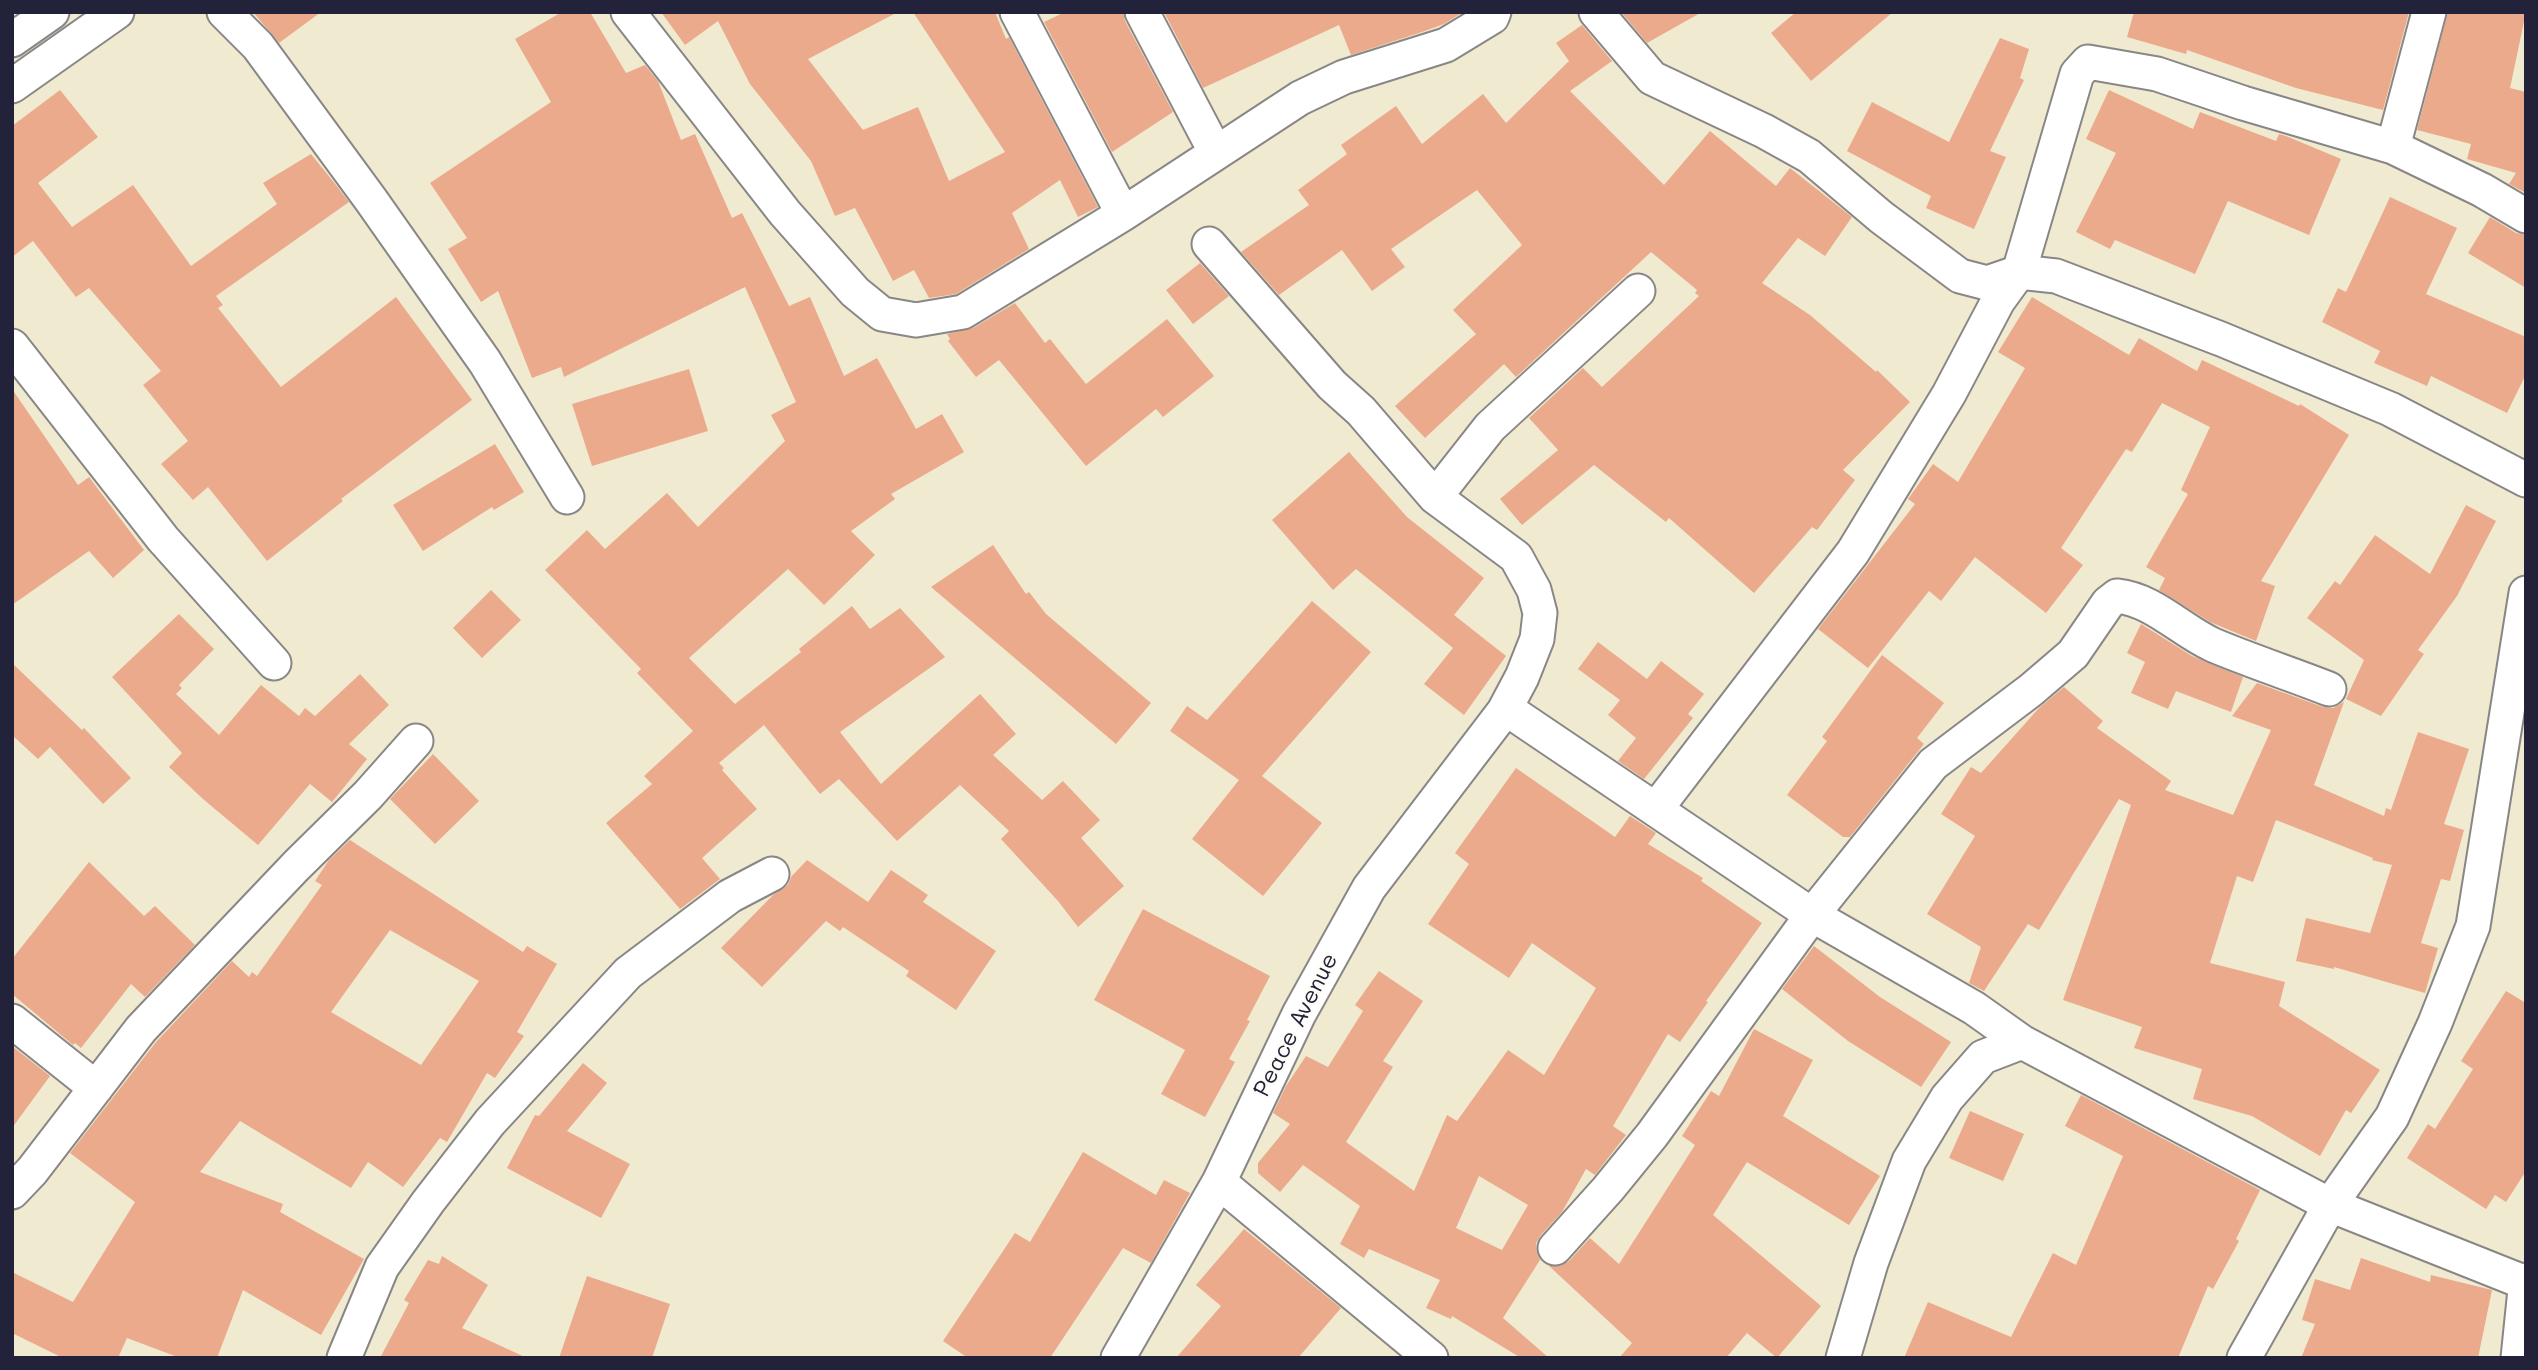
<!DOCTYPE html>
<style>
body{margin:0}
#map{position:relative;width:2538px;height:1370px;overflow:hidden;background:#f0ead1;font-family:Mali,sans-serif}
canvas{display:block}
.frame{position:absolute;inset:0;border:14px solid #22223b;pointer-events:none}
</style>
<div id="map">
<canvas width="2538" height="1370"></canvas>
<div class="frame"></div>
</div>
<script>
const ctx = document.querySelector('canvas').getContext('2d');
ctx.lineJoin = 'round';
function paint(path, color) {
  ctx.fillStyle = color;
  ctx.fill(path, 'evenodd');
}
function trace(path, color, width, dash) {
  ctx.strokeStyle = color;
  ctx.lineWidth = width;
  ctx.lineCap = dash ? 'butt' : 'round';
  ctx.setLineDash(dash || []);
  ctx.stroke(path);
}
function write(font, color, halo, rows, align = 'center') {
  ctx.font = font + ' Mali,sans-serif';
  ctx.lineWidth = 5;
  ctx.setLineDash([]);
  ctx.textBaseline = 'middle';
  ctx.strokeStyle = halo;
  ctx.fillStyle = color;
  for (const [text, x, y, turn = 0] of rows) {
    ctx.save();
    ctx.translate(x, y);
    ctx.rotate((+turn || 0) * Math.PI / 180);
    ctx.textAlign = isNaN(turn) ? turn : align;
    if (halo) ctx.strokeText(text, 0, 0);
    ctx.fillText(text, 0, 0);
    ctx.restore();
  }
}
paint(new Path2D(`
 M253 12H321L279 43Z
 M562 12H590L626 73 645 65 658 81 681 140 695 134 732 218 742 213 789 306 810 297 844 376 877 358 916 429 942 414 964 452 891 494 895 499 851 531 875 555 824 605 788 569 689 658 735 704 801 652 799 649 852 606 870 629 900 608 945 657 840 732 881 784 980 694 1016 734 993 755 1042 800 1063 781 1100 820 1081 838 1124 886 1078 927 1058 901 1001 839 1009 831 960 785 897 841 839 779 820 794 764 725 719 763 724 768 722 770 757 809 702 858 720 879 680 909 606 823 652 784 644 776 693 731 637 673 641 669 545 570 587 530 605 549 667 493 698 527 785 441 771 415 796 402 745 287 564 377 561 367 532 378 498 291 481 302 448 249 467 238 430 183 551 102 515 39Z
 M661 12H898L808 59 863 130 918 107 949 181 1005 152 913 12H995L1006 39 1009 37 1098 207 1078 217 1060 180 1012 213 1029 249 956 294 929 298 914 270 893 281 855 208 835 216 811 161 750 84 718 21 685 45Z
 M1065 12H1123L1125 21 1173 112 1112 152 1044 22Z
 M1164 12H1463L1444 24 1422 32 1351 55 1339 25 1203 88Z
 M1621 12H1702L1647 43Z
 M1796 12H1893L1811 81 1771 33Z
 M2134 12H2409L2383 110 2296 88 2187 50 2186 54 2127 37Z
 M2448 12H2526L2510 88 2526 92V193L2509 184 2516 173 2467 159 2471 144 2417 130Z
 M1582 25 1612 61 1570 91 1664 185 1710 131 1776 186 1790 168 1852 217 1825 256 1798 238 1762 283 1810 315 1876 372 1877 370 1910 402 1843 470 1855 480 1817 530 1812 527 1754 593 1669 518 1666 522 1594 465 1522 525 1500 499 1558 450 1529 418 1583 368 1602 387 1699 296 1695 293 1697 290 1651 252 1516 377 1504 364 1425 438 1395 406 1476 334 1453 310 1522 245 1477 190 1391 249 1405 267 1372 291 1342 250 1279 295 1241 252 1309 205 1298 190 1347 154 1341 145 1396 106 1422 144 1483 94 1506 123 1569 61 1556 43Z
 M2000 38 2029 49 2020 78 2024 80 1990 151 2006 157 1974 229 1926 208 1931 196 1847 151 1872 102 1949 142Z
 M60 90 98 137 38 183 72 227 133 185 191 266 277 204 263 183 311 154 336 185 349 202 216 296 223 305 218 308 281 387 396 297 472 400 341 499 343 501 267 561 208 487 193 500 161 464 188 441 143 385 161 371 89 288 76 297 33 241 12 257V126Z
 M2109 90 2193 129 2200 112 2276 141 2279 134 2286 136 2341 159 2309 235 2228 201 2195 274 2115 240 2110 249 2076 232 2116 153 2086 139Z
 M2390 197 2457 228 2426 294 2526 337V374L2507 413 2431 376 2427 386 2374 363 2380 351 2322 322 2338 288 2346 292Z
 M2490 217 2516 233 2526 235V288L2468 253Z
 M1200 263 1229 296 1193 324 1166 290Z
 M2032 297 2129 355 2139 338 2197 371 2202 360 2299 406 2300 404 2349 435 2261 581 2275 586 2256 641 2210 622 2159 590 2165 578 2146 567 2188 494 2181 490 2210 427 2162 403 2132 452 2126 449 2061 548 2083 565 2046 613 1975 557 1941 601 1929 591 1868 668 1818 629 1915 504 1908 499 1933 464 1958 482 2025 368 1998 352Z
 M1015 303 1045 343 1050 339 1086 384 1167 319 1214 376 1163 417 1156 409 1086 466 999 360 976 377 948 341 950 339 947 334 973 328Z
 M689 369 708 431 592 466 572 404Z
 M12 389 78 485 89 477 144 550 113 578 89 551 12 605Z
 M495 444 524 492 494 510 492 507 423 551 393 505Z
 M1349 452 1407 517 1484 578 1454 615 1506 656 1464 715 1424 684 1453 648 1356 569 1333 590 1272 520Z
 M2466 505 2496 521 2457 596 2418 650 2424 654 2381 716 2346 699 2364 660 2307 618 2335 581 2340 585 2375 535 2430 574Z
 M993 545 1026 594 1029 592 1046 614 1151 703 1116 744 931 587Z
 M491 590 521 620 482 658 453 628Z
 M1312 601 1371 652 1262 776 1322 823 1263 896 1192 839 1239 780 1170 731 1187 706 1207 720Z
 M179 614 214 649 179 685 182 688 176 694 219 735 261 685 299 716 305 708 315 716 360 674 389 705 349 744 367 759 332 802 310 784 258 845 203 799 169 767 182 753 112 677Z
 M2141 624 2192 656 2243 677 2231 712 2176 691 2168 709 2131 693 2145 662 2127 653Z
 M1598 642 1647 679 1661 661 1704 694 1688 714 1693 718 1644 779 1618 761 1636 738 1608 715 1620 700 1578 669Z
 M1882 655 1944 703 1917 738 1924 744 1850 837H1843L1787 795 1827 741 1822 737Z
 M12 663 82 730 84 728 131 778 103 804 50 747 38 759 12 735Z
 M2257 683 2323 707 2333 708 2344 702 2314 785 2384 816 2386 808 2391 810 2418 732 2469 749 2444 824 2464 830 2450 881 2441 879 2421 943 2438 948 2425 993 2334 967V969L2296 961 2306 918 2370 933 2392 865 2372 860 2373 858 2276 820 2253 882 2237 876 2210 963 2285 982 2279 1006 2380 1070 2351 1113 2346 1110 2320 1156 2252 1116 2193 1099 2202 1069 2134 1048 2142 1027 2063 1000 2131 805 2119 799 2039 930 2028 924 1984 991 1969 983 1981 947 1927 914 1975 836 1941 814 1971 767 1981 773 2039 708 2064 687 2103 721 2097 728 2171 781 2165 790 2233 815 2271 730 2232 716Z
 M433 754 479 801 435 844 390 799Z
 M1516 768 1615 837 1630 816 1656 833 1648 844 1703 878 1701 881 1762 923 1706 1001 1708 1002 1680 1042 1668 1034 1613 1126 1626 1135 1595 1175 1586 1169 1562 1212 1541 1235 1536 1243 1537 1253 1540 1260 1503 1318 1549 1358H1521L1452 1316 1451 1319 1426 1308 1440 1280 1369 1249 1364 1258 1340 1244 1360 1206 1303 1165 1280 1192 1258 1173V1163L1290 1124 1273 1113 1286 1086 1306 1056 1328 1067 1363 1011 1355 1005 1379 971 1423 1001 1383 1061 1393 1067 1346 1142 1414 1191 1447 1115 1457 1121 1508 1050 1544 1075 1596 988 1532 943 1509 978 1428 924 1469 864 1455 853ZM1479 1176 1528 1205 1502 1250 1456 1228Z
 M350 840 523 952 527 946 557 964 517 1032 524 1036 495 1078 487 1073 447 1142 440 1138 403 1187 368 1162 351 1188 240 1121 200 1172 283 1204 280 1212 364 1259 321 1335 243 1290 217 1358H180L127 1338 118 1358H63L12 1333V1272L73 1302 135 1202 70 1153 156 1042 232 961 249 977 252 972 257 976 322 885 315 881 329 860ZM390 930 479 981 421 1065 331 1012Z
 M807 860 868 902 891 870 928 895 923 902 996 951 956 1010 906 976 909 971 843 927 840 931 826 921 762 987 721 948 773 895 788 885 791 877Z
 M89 862 144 916 155 906 195 945 145 997 131 984 81 1048 75 1043 73 1045 12 994V959Z
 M1143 909 1270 976 1247 1020 1250 1021 1229 1059 1235 1062 1205 1117 1161 1094 1185 1050 1094 1000Z
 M1814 946 1880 997 1951 1042 1921 1087 1848 1041 1782 989Z
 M2506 991 2526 1003V1171L2506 1202 2495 1195 2486 1209 2407 1158 2428 1124 2435 1129 2473 1069 2461 1061Z
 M1754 1029 1813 1060 1783 1116 1880 1176 1849 1225 1747 1162 1713 1215 1821 1306 1777 1358 1747 1333 1726 1358H1619L1632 1343 1549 1266H1560L1569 1261 1590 1238 1619 1264 1695 1145 1682 1136 1711 1091 1719 1096Z
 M12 1046 50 1076 12 1128Z
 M583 1063 607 1083 567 1131 630 1164 601 1218 507 1168 535 1115 539 1116Z
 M2081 1095 2260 1190 2236 1239 2239 1241 2213 1289 2208 1286 2178 1358H1904L1928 1302 2011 1337 2053 1253 2076 1265 2123 1156 2065 1126Z
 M1970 1111 2024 1134 2003 1181 1949 1158Z
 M1083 1152 1156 1195 1164 1180 1190 1193 1151 1263 1123 1248 1050 1358H968L943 1341 1015 1233 1030 1242Z
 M1244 1229 1341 1308 1298 1358H1176L1221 1306 1196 1285Z
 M442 1256 488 1285 462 1328 527 1358H380L409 1303 404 1300 428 1260 439 1264Z
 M2361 1258 2430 1282 2431 1275 2492 1290 2478 1358H2301L2315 1324 2302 1320 2315 1279 2350 1290Z
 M587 1276 670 1304 652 1358H559Z`), '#ebaa8c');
const minor = new Path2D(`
 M224 12 258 46 371 200 485 362 567 497
 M628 12 785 213 855 292 882 314 916 320 963 312 1123 214 1300 98 1344 77 1446 45 1492 17 1494 12
 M1017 12 1123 214
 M1142 12 1216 153
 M1596 12 1652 78 1764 131 1809 156 1881 217 1960 276 1987 283 2019 272 2056 276 2221 339 2390 409 2526 480
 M12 40 52 12
 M12 86 117 12
 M2393 147 2429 12
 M12 346 163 539 274 663
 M1435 497 1490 427 1638 291
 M1504 711 1514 714 1812 915 1974 1008 2022 1042 2330 1205 2526 1283
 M1656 809 1853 552 1949 394 1998 301 2019 272 2077 74 2088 62 2157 74 2243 103 2393 147 2482 190 2526 216
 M12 1021 96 1088
 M1219 1182 1431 1358
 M12 1192 32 1171 141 1029 296 866 368 795 416 741
 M1555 1248 1608 1189 1652 1135 1812 915 1933 764 2031 690 2073 654 2108 603 2117 596C2154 600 2180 630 2213 645 2251 661 2291 674 2329 689
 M344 1358 382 1267 428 1202 490 1122 628 973 730 896 772 874
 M1118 1358 1219 1182 1299 1014 1369 888 1504 711 1522 677 1537 639 1540 613 1534 590 1516 557 1435 497 1361 411 1332 385 1209 244
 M1843 1358 1871 1263 1909 1161 1947 1098 1983 1057 2022 1042
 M2244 1358 2330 1205 2392 1117 2435 1023 2473 926 2526 593
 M2518 1358 2526 1280`);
trace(minor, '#898686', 37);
trace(minor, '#fff', 33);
write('23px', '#22223b', '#fdfcf7', [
 ["Peace Avenue",1296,1025,-63]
]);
</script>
